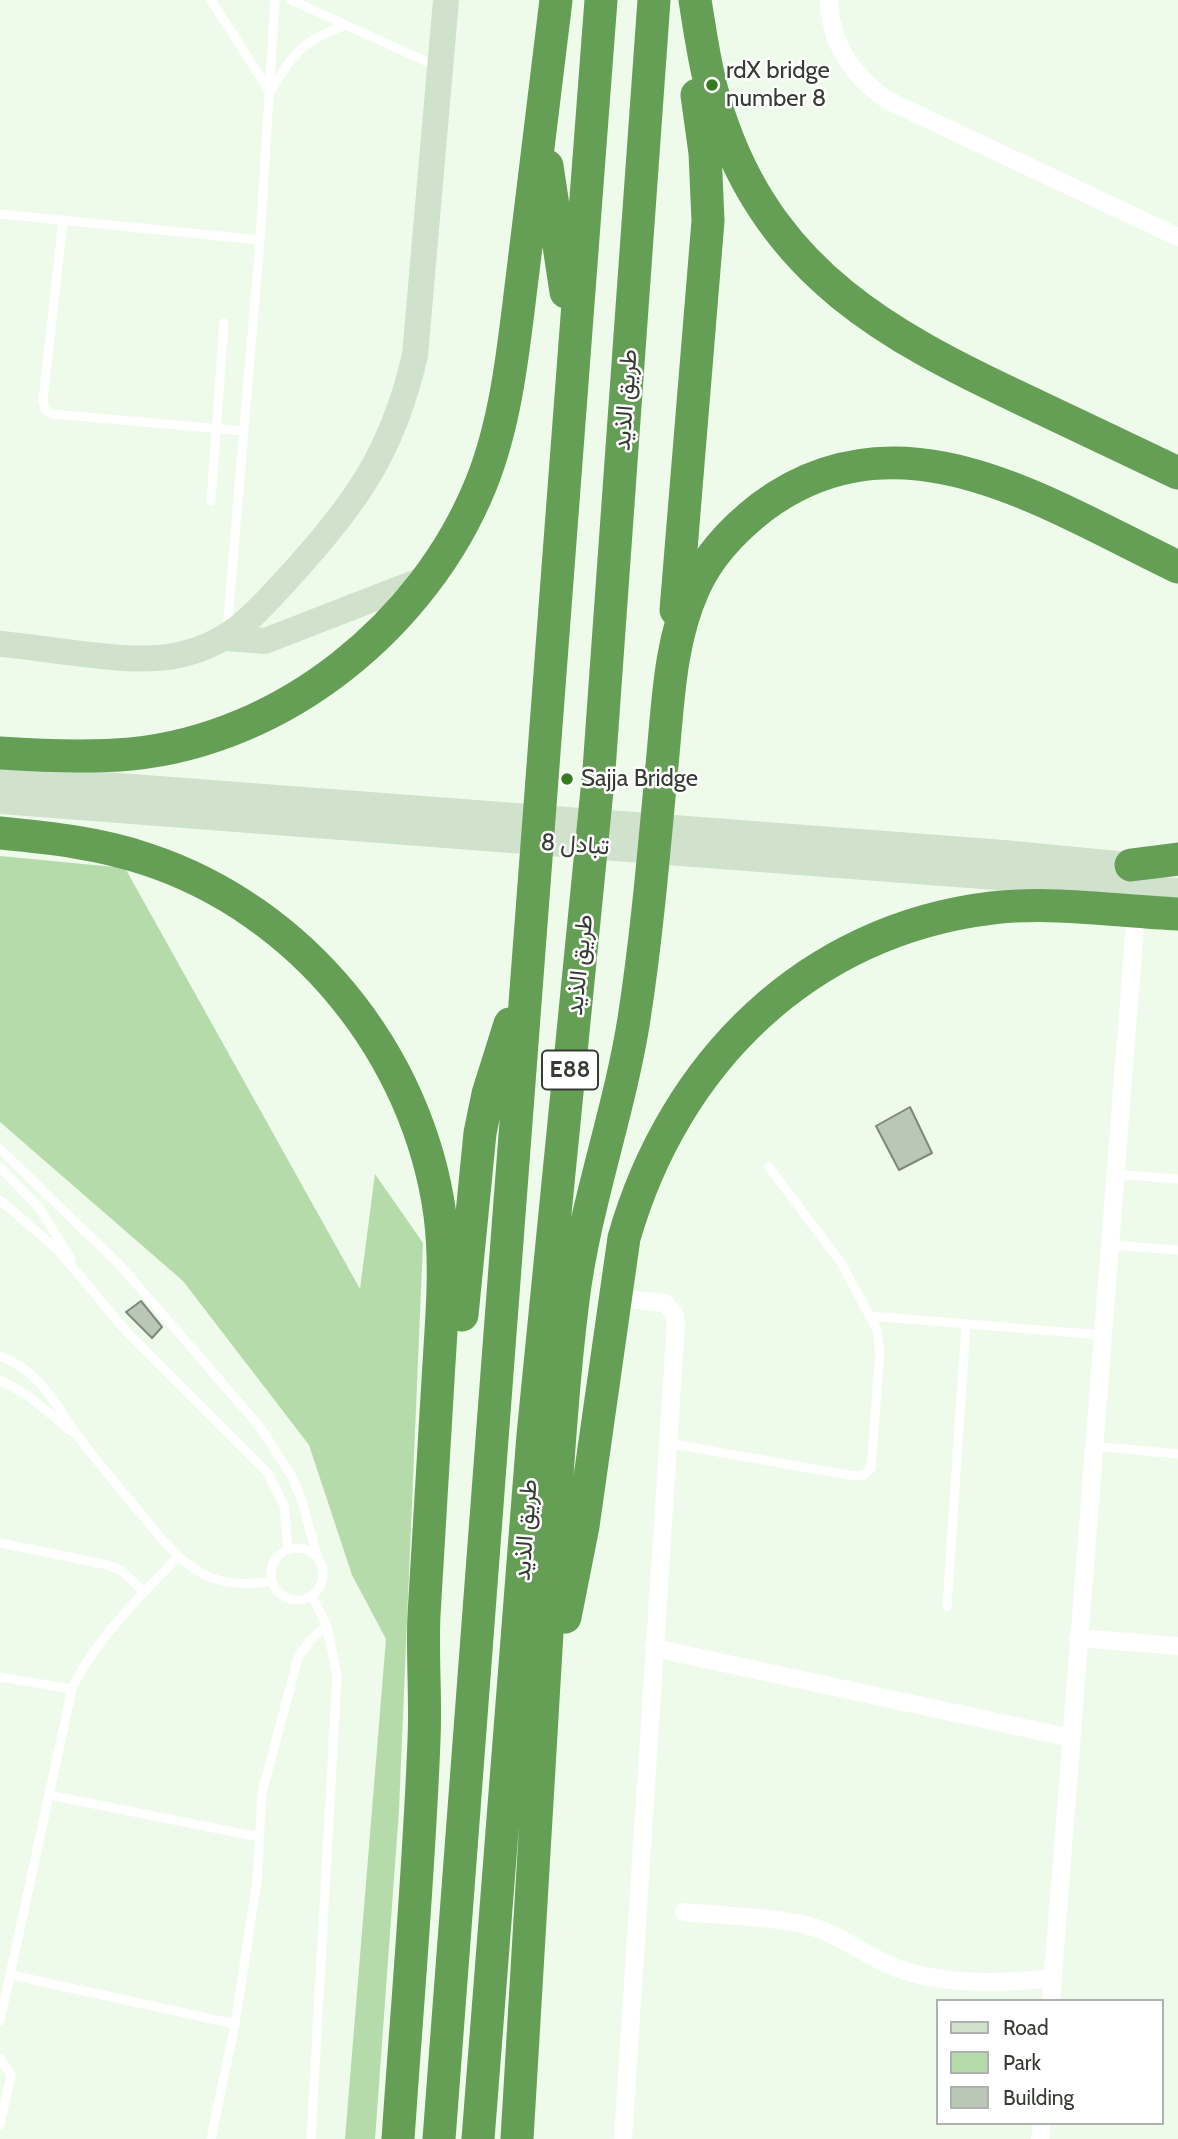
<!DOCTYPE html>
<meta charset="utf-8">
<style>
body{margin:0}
#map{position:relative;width:1178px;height:2139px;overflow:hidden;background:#eefbea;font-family:Cabin,sans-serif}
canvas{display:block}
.legend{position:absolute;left:936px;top:1999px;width:228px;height:126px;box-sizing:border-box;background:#fff;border:2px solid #afb1ae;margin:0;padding:9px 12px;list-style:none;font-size:21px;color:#363b34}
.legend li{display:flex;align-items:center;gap:14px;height:35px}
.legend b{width:35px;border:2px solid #afb1ae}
</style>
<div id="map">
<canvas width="1178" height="2139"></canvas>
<ul class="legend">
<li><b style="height:9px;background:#d1e2cc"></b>Road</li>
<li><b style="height:19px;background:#b5dbaa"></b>Park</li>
<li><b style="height:19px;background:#bac7b7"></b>Building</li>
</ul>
</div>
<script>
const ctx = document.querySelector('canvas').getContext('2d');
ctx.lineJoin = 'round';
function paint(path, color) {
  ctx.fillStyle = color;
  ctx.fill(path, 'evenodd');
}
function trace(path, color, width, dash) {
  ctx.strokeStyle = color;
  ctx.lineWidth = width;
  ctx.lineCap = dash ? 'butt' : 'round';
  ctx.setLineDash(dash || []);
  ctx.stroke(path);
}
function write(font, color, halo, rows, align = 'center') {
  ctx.font = font + ' Cabin,Vazirmatn,sans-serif';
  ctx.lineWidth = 5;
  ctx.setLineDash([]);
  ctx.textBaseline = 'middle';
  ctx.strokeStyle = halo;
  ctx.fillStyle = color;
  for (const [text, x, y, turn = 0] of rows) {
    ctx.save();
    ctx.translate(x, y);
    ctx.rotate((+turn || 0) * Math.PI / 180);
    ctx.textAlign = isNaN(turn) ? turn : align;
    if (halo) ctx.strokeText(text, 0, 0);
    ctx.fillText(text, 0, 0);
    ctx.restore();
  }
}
paint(new Path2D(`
 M0 856 125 868 360 1289 375 1174 423 1243 399 1810 375 2139H345L386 1639 352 1575 309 1445 183 1281 0 1122Z`), '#b5dbaa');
const building = new Path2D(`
 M910 1107 932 1153 899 1170 876 1126Z
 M141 1301 162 1327 152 1338 126 1312Z`);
paint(building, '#bac7b7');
trace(building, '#7c8879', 2);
trace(new Path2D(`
 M211 0 270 92C294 53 301 41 346 25
 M291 0 436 66
 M0 214 260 240
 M63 220 43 401 45 410 53 414 244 431
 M211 501 224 323
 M227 630 260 240 275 0
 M0 1149 120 1265 260 1427 291 1475 302 1501 317 1556
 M0 1167 40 1209 71 1259
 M1114 1174 1178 1179
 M0 1200 58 1250 126 1331 267 1472 284 1505 288 1549
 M1110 1245 1178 1250
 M871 1316 1101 1335
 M0 1356C43 1373 55 1405 80 1439 98 1463 118 1486 137 1509 177 1558 202 1594 272 1581
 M0 1380 27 1395 72 1432
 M667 1443 854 1476 864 1475 871 1468 880 1352 877 1330 842 1264 769 1167
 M1093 1446 1178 1454
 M0 1543 108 1565 122 1571 144 1592
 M271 1574a26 26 0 1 1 52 0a26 26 0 1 1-52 0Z
 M947 1607 966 1324
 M0 1677 72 1689
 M49 1795 259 1837
 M11 1975 235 2024
 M0 2021 72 1689C93 1642 141 1595 177 1558
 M0 2058 11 2075 0 2125
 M211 2139 235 2024 257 1881 262 1793 298 1658 310 1640 327 1626
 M311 2139 337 1676 327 1626 312 1596`), '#fff', 9);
trace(new Path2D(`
 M829 0C830 43 853 76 887 100L1178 237
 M614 1298 665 1303 675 1315 676 1323 623 2139
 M1078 1638 1178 1646
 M654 1648 1071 1738
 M684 1912C723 1916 764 1916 802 1924 834 1931 859 1951 889 1965 938 1986 1000 1984 1053 1978
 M1051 2001 1136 912
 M1040 2139 1042 2123`), '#fff', 18);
trace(new Path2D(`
 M227 638 265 641 427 578
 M0 644C51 648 131 666 179 655 232 643 254 615 289 577 355 505 393 452 415 355L446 0
 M0 777 1004 853 1148 867
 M0 801 1178 891`), '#d1e2cc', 26);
trace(new Path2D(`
 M695 0C702 44 708 87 724 129 777 274 888 336 1020 398 1073 423 1125 448 1178 473
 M547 166 566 292
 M676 610 708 221 705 153 697 95
 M0 753C44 756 87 758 131 754 284 739 424 625 481 484 508 417 514 341 523 271 534 180 545 90 556 0
 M0 833C50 838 99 843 146 859 302 910 418 1054 440 1215 447 1270 441 1325 438 1380 434 1458 429 1536 424 1615 422 1656 426 1698 424 1740 419 1873 407 2006 398 2139
 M1131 865 1178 859
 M462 1315 480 1133 488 1094 510 1024
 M565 1617 583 1526 624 1238C674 1063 807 930 992 908 1053 901 1117 911 1178 914
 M439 2139 601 0
 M478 2139 533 1435 599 770 654 0
 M517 2139C530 1948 538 1756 551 1565 557 1476 562 1388 573 1300 585 1204 619 1114 634 1019 647 935 654 850 662 765 668 706 669 643 694 588 708 556 735 528 762 507 900 404 1048 505 1178 567`), '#659e55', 33);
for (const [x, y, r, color] of [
 [712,85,7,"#367c1f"],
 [567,779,7,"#367c1f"]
]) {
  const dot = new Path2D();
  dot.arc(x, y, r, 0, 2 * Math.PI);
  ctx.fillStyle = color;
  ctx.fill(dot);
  trace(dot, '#fff', 2.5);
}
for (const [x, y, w] of [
 [570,1070,56]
]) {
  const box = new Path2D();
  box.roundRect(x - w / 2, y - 19.5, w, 39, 5);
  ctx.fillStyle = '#fff';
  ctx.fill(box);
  trace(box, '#363b34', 2);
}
write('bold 23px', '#363b34', null, [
 ["E88",570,1070]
]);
write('24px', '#363b34', '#fff', [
 ["rdX bridge",726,71],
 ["number 8",726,99],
 ["Sajja Bridge",581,779]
], 'left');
write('24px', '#363b34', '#fff', [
 ["طريق الذيد",626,400,-86],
 ["تبادل 8",575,845,4],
 ["طريق الذيد",580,965,-84],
 ["طريق الذيد",526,1530,-86]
]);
</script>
